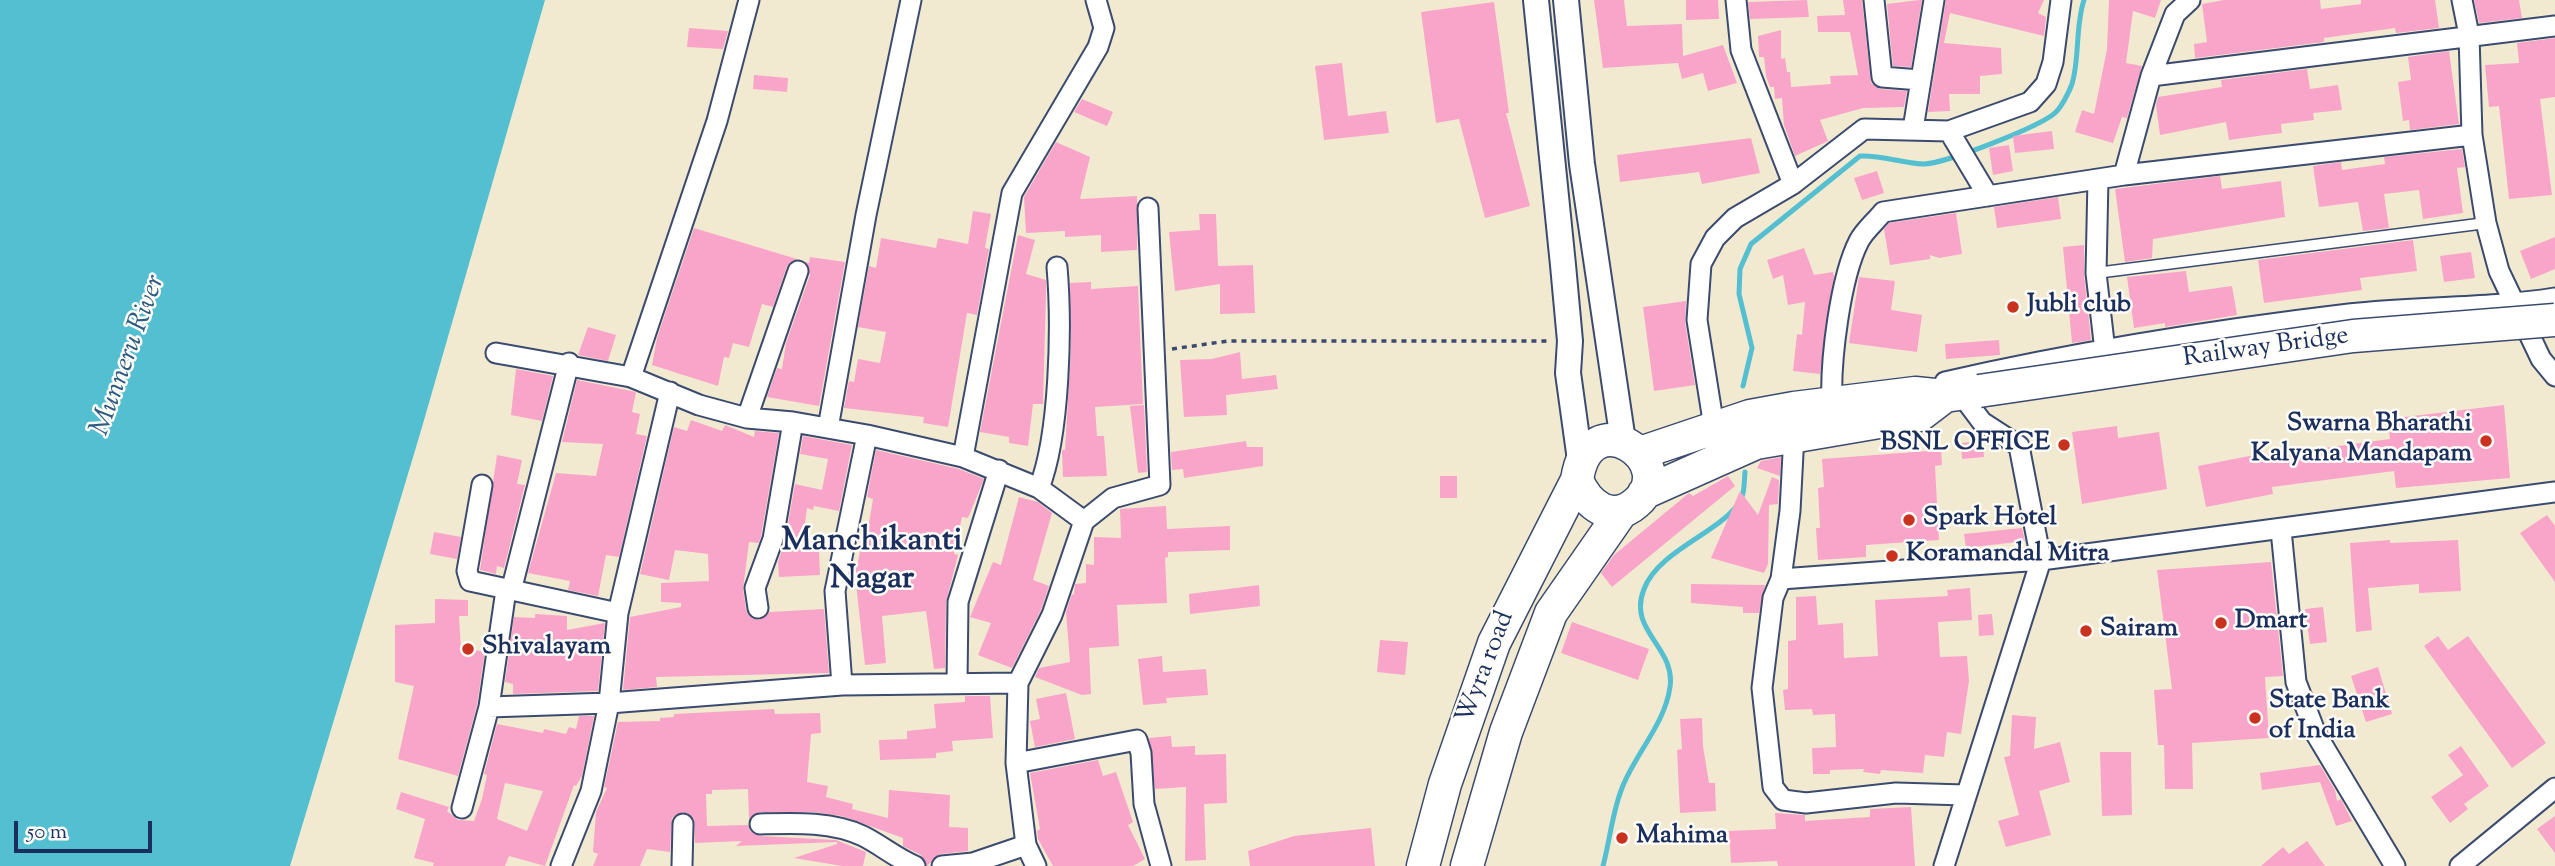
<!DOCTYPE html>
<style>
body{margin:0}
#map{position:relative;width:2555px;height:866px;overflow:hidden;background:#f1ead1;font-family:"Sorts Mill Goudy",serif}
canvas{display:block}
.scale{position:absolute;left:14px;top:821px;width:138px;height:32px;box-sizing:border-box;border:4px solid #1b2f5e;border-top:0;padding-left:9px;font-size:21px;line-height:24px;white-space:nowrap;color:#1b2f5e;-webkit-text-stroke:5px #fdfcf7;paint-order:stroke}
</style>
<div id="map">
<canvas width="2555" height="866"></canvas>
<div class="scale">50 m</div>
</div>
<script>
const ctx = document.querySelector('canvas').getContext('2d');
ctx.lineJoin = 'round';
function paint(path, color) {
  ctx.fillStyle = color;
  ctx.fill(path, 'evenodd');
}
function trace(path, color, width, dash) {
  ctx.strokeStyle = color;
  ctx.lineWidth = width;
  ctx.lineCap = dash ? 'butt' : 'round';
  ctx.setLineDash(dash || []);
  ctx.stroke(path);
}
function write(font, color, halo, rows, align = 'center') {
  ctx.font = font + ' "Sorts Mill Goudy",serif';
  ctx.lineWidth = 5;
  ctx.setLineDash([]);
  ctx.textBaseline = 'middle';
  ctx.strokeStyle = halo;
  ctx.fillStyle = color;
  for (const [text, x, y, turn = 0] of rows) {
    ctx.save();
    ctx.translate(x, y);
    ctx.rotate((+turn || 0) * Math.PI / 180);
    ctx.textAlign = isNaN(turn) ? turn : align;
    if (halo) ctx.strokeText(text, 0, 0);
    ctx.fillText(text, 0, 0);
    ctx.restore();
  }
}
paint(new Path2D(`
 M0 0H545L420 434 290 866H0Z`), '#54bfd0');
trace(new Path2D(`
 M1743 386 1752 348 1739 294 1740 269 1751 244 1860 156C1882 155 1901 163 1923 164 1942 165 2042 126 2056 112 2062 106 2069 92 2072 84 2080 57 2075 27 2084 0
 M1603 866C1610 840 1612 813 1622 788 1635 754 1665 724 1670 687 1676 647 1627 631 1644 589 1659 549 1725 531 1741 499 1745 492 1744 480 1745 472`), '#54bfd0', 5);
paint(new Path2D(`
 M1594 0H1624L1627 26 1682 24 1683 56 1723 45 1737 83 1708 91 1703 73 1682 79 1678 63 1603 68Z
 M1686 0H1718L1719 19 1686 20Z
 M1807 0 1809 17 1750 19 1748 2Z
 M1843 0H1862L1871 83 1880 89 1907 91 1904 107 1863 108 1820 120 1828 141 1795 156 1784 125 1782 98 1775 99 1774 87H1770L1766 76 1764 57H1759L1758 36 1781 30V59L1785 58 1787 72H1790L1791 87 1831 84 1830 76 1858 75 1850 32H1818L1817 16 1845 15Z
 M1919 0H1922L1911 67 1893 66 1887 4Z
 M1946 0H2044L2038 13 2046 17 2044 36 1950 13 1944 43 2001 48 2002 74 1980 76V94H1949L1950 111 1928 112Z
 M2109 0H2161L2155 18 2133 11 2126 63 2142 66 2127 118 2122 117 2113 143 2075 132 2082 110 2094 114 2107 49Z
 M2224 0H2320L2321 9 2361 4V0H2435L2439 28 2396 33 2395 28 2324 38V42L2195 58 2194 44 2207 42 2202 4Z
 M2474 0H2519L2522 18 2479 23Z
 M1494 2 1509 113H1506L1530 206 1485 218 1459 119 1436 123 1421 12Z
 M689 28 728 31 723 49 687 47Z
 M2555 38V97L2540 99 2552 195 2509 199 2499 106 2489 107 2485 65 2519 63 2517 43Z
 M2449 51 2459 124 2410 130 2409 120 2403 121 2398 82 2411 80 2408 57Z
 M1342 63 1348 116 1386 111 1389 133 1324 140 1315 66Z
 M2307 69 2310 89 2338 85 2342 110 2313 113 2314 120 2281 124 2282 133 2265 135 2229 140 2226 122 2160 135 2156 105 2158 97 2222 87 2221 80Z
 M754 75 788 78 787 92 753 89Z
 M1082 99 1113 112 1107 126 1074 112Z
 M2052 131 2054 149 2015 153 2013 136Z
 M1751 138 1760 173 1702 184 1699 172 1620 182 1617 155Z
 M1056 142 1090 157 1080 199 1137 196V250L1101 252V235L1065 237V231L1026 233 1024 197Z
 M2009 145 2013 171 1993 175 1989 148Z
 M2462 149 2465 167 2457 168 2463 213 2423 219 2419 190 2384 194 2389 228 2363 231 2358 202 2319 207 2313 166 2341 162 2342 170 2385 164 2384 157Z
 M1877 171 1884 193 1862 200 1854 178Z
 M2220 176 2222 189 2281 181 2285 217 2153 239 2152 258 2125 262 2115 189Z
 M2058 197 2061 219 1997 228 1994 207Z
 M973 211 991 214 985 248 989 249 977 315 967 313 948 427 923 423 924 417 844 408 849 381 854 382 858 359 880 363 886 332 858 327 869 266 876 268 881 238 936 248 938 238 968 244Z
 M1956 213 1962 254 1939 258 1930 255V259L1890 265 1884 229 1889 223Z
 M1199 214H1216L1218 266 1253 265 1255 313 1220 314V284L1175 291 1169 232 1200 230Z
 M694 228 797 259 787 266 773 307 762 304 749 347 733 343 729 358 724 357 718 386 652 365 657 338Z
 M1018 235 1035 240 1026 274 1046 280V292L1043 404H1033L1028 446 1009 443V437L980 432Z
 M2555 237V269L2531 279 2520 251Z
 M2413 240 2417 271 2360 278 2362 290 2264 303 2258 260Z
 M2084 245V274L2091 340 2072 343 2063 247Z
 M1804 248 1814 275 1833 272 1834 277 1820 374 1793 371 1797 334 1802 335 1805 302 1788 305 1783 275 1773 279 1767 260Z
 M2471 252 2475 278 2444 282 2440 256Z
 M810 257 845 262 819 406 767 397 777 368 782 369 786 343 810 275 805 262 809 263Z
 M2186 271 2189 292 2232 286 2237 315 2165 327V323L2134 328 2127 277Z
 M1859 277 1895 281 1891 310 1922 315 1917 352 1849 343Z
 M1091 282V289L1138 286 1143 404 1095 407 1097 436H1104L1107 476 1063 477 1062 450H1065L1071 349 1070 283Z
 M1686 301 1685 322 1695 385 1654 391 1643 307Z
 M588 327 616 335 608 361 578 355Z
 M1999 340 2000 355 1946 359 1945 344Z
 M1240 352 1242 379 1276 375 1278 389 1226 395 1227 415 1184 417 1180 360 1212 359Z
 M516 369 553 376 542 421 511 415Z
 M577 380 636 392 632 412 640 414 636 434 647 436 619 557 606 555 598 596 568 590 570 581 528 573 556 473 596 476 603 444 562 442Z
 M1144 405 1147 472 1138 473 1130 406Z
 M2504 405 2510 478 2396 488 2394 471 2272 487 2273 494 2206 507 2198 466 2265 453V456L2390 439 2388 419Z
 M691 420 722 431 725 425 754 437 755 431 779 433 761 536 759 543 749 542 743 589 746 610 749 616 759 620 770 612 824 609 829 673 656 677 657 687 623 690 630 617 681 607V603L661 602V583L709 581 708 554 675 550 669 580 640 574 674 427 687 431Z
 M2117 426 2118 438 2159 432 2167 489 2082 504 2072 432Z
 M803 436 852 445 839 511 814 506 813 510 807 508 801 552 819 551 820 575 779 577 778 562 785 541 795 484 822 490 828 459 800 454Z
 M1246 441 1247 447H1263V466L1184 478 1183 469 1172 470 1171 452Z
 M1983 441 1984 457 1962 459 1961 443Z
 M876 450 959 469 984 479 968 518 962 517 954 554 958 555 946 602 945 668 934 669 926 611 882 616 886 663 865 665 854 566 857 567 862 540 866 541 873 499 867 497Z
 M1941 450 1942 465 1935 466 1939 540 1866 545V557L1818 560 1816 528H1820L1818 488 1824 487 1822 459Z
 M497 455 522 460 517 484 525 485 504 568 497 566 496 574 480 570Z
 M1781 457 1780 476 1757 468 1761 461Z
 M1440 476H1457V498H1440Z
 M1728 476 1735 486 1612 587 1601 573 1614 555 1689 493 1693 496Z
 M1772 477 1779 480 1778 504 1769 505 1768 564 1764 573 1711 558 1740 491 1758 515Z
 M1019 497 1038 502 1052 513 1033 580 1049 586 1041 610 1012 668 978 655 991 623 970 617 993 562 1001 565Z
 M1166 506 1167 529 1230 526V550L1168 552V557L1165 558 1167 603 1117 605 1119 646 1089 648 1091 694 1082 695 1035 677 1039 668 1070 662 1066 612 1072 594 1074 595 1075 584 1086 583V564L1094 565V537L1121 538 1120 509Z
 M2547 515 2555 526V582L2520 533Z
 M2022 528 2025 541 1966 548 1964 534Z
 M434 532 461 537 457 559 430 554Z
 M2390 540V543L2458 540 2461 591 2419 593V584L2368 588 2372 630 2356 632 2350 543Z
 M2271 562 2283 676 2265 677 2269 738 2192 743 2193 789H2165L2164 745H2158L2154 690 2172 689 2157 570Z
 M1691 584 1765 585 1759 613H1743V607L1691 603Z
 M1259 585 1260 606 1190 614 1189 594Z
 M1970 588 1972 620 1938 622 1940 657 1967 656 1969 681 1961 734 1947 732 1944 757 1925 755 1923 773 1881 770 1880 774 1863 772 1864 769 1830 770V774H1813L1812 748 1836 747 1835 714 1813 715 1812 709 1785 710 1783 690 1788 689V641L1796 640V597L1816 596 1818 625 1843 623 1844 658 1878 656 1875 600 1948 596 1947 590Z
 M435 599 468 600V616H459L461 650 485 651 477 705 458 776 398 759 414 686 395 682V625L435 623Z
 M2323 607 2327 642 2310 644 2305 609Z
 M535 614 567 616V630L605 623 598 691 513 694V684L505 682 514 617 535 618Z
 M1992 614 1994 635 1979 636 1978 615Z
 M1572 622 1649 649 1638 680 1561 653Z
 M2438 636 2448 650 2468 636 2546 743 2512 768 2424 646Z
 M1380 640 1408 642 1405 675 1377 672Z
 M1162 656 1163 672 1206 669 1208 695 1166 698 1167 703 1143 705 1138 659Z
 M2378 667 2392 714 2366 722 2351 676Z
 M1066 693 1075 739 1035 747 1030 721 1040 719 1036 699Z
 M965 696H990L993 738 952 741 953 751 936 753V758L880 760 879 740 907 739V731L936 728 934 704 965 702Z
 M774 709 775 714 820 713 821 733 811 734 807 782 828 786 826 797 853 804 852 809 888 818 889 790 950 795 949 827 968 828V851L940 854 927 866 921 855 903 846V838L842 816 813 812H760L749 821 748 789 712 790V794H706L707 826 748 825 750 831 760 836 836 840 866 852 863 866H842L794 858 837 844V842L736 846 742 841 695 843 694 819 683 812 672 818 670 852 647 849 640 866H593L598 854 593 852 596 812 607 788 604 787 618 722 660 721V718L674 717V714Z
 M2012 715 2036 717 2034 749 2060 742 2070 782 2039 791 2051 835 2006 847 1998 821 2019 815 2004 757 2010 756Z
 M579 716H594L582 776 576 786 574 785 545 866 509 856 505 866H433L434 863 414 858 425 819 396 809 401 792 449 807 447 811 458 820 474 821 482 799 487 775 484 774 497 724 543 733 544 729 566 734 569 727 576 729ZM505 783 543 791 527 831 497 819Z
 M1702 718 1703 746 1709 783H1715L1716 811 1680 813 1677 750 1682 749 1680 719Z
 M1171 736 1172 747 1195 746V755L1226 754 1227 803 1204 804 1206 860 1185 861 1186 787 1155 789 1149 738Z
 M2461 746 2489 786 2464 804 2468 809 2450 823 2431 797 2463 775 2448 755Z
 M2100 752H2131L2132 815 2102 816Z
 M1098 760 1103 776 1116 772 1133 822 1128 825 1145 859 1133 866H1053L1038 839 1037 831 1040 829 1030 773Z
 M2320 765 2335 790 2337 801 2341 799 2352 821 2336 826 2320 782 2262 790 2260 773Z
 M1911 807 1915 866H1778L1777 861 1731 863 1729 831 1776 829 1775 813 1805 815V821L1870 817V809Z
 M2555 816V853L2537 829Z
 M1371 828 1375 866H1250L1248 851 1294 836Z
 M2307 841 2325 866H2261L2283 847 2289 854Z`), '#f9a5ca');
const service = new Path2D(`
 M2096 273 2486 223`);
const minor = new Path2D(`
 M1736 0 1741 50 1793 184
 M1874 0 1882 77 1920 80
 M2462 0 2469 35 2472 135 2486 223 2499 271 2541 359 2555 376
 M2151 76 2555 26
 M1913 129 1934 0
 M1949 131 1988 196
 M2124 175 2151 76 2175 14 2190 0
 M2098 179 2096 273 2105 351
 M496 353 631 377 699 405 747 418 793 422 867 435 963 457 1039 488 1084 521
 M631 377 717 121 749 0
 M1945 382C2076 352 2215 330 2349 314 2417 306 2487 309 2555 298
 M1961 394 1982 422 2019 446 2041 560 2555 492
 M1832 403C1830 362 1840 278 1859 241 1864 231 1876 221 1883 212L2124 175 2472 135
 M747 418 798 271
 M1714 427 1697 320 1701 264 1715 238 1735 218 1793 184 1864 129 1949 131 2030 102 2046 84 2053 62 2061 0
 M828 428 866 215 911 0
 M1794 434 1790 511 1781 579 1773 598 1762 688 1773 787 1783 800 1806 803 1896 793 1965 795
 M963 457 1012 193 1098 47 1104 28 1096 0
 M482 485 467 571 470 581 618 613 670 392
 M1039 488C1060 435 1062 325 1057 267
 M2281 530 2296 682 2316 734 2395 866
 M1781 579 2041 560 1944 866
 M511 591 569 363
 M758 608 755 588 773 539 793 422
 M957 683 958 602 999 470
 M842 685 835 591 867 435
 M489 707 609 703 842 685 1018 683
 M1016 763 1137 740 1141 753 1144 804 1161 866
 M462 808 489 707 506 590
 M760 824C793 823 832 821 863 836 881 845 896 858 915 866
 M973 863 1026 845
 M561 866 591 791 609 703 618 613
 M682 866 683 824
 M942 866 973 863 974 866
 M1036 866 1026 845 1016 763 1018 683 1052 615 1084 521 1113 498 1160 485 1148 208
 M2460 866 2555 788`);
const tertiary = new Path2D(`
 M1536 0 1563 265 1570 341 1568 373 1580 460
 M1566 0 1582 164 1623 441`);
const primary = new Path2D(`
 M1640 453 1750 416 1794 408 1915 393 1945 396 1979 391
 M1644 493 1756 443 1920 415 1945 396
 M1423 866 1445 784 1494 643 1577 480C1589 397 1683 463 1636 503 1611 525 1587 504 1577 480
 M1467 866 1506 732 1551 613 1622 511`);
trace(service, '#3b4b6f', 13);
trace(minor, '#3b4b6f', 23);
trace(tertiary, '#3b4b6f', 28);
trace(primary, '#3b4b6f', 35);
trace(new Path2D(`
 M1172 349 1228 341H1549`), '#3b4b6f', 3.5, [5, 5]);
trace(service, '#fff', 10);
trace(minor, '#fff', 19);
trace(tertiary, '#fff', 24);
trace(primary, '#fff', 32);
const primaryBridge = new Path2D(`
 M1979 391 2353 336 2555 320`);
trace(primaryBridge, '#3b4b6f', 35, []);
trace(primaryBridge, '#fff', 32);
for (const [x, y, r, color] of [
 [2013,307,7,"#c8321e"],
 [2486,441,7,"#c8321e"],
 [2064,445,7,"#c8321e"],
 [1909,520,7,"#c8321e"],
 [1892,556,7,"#c8321e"],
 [2221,623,7,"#c8321e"],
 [2086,631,7,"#c8321e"],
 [468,649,7,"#c8321e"],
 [2255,718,7,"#c8321e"],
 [1622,838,7,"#c8321e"]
]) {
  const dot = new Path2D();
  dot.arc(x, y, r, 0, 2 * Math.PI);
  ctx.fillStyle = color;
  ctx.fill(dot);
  trace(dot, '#fdfcf7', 2.5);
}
write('bold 26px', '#1b2f5e', '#fdfcf7', [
 ["Jubli club",2027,307],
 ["Swarna Bharathi",2472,426,"right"],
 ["Kalyana Mandapam",2472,456,"right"],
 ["BSNL OFFICE",2050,445,"right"],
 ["Spark Hotel",1923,520],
 ["Koramandal Mitra",1906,556],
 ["Dmart",2235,623],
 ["Sairam",2100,631],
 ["Shivalayam",482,649],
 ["State Bank",2269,703],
 ["of India",2269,733],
 ["Mahima",1636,838]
], 'left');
write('26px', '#1b2f5e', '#fdfcf7', [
 ["Railway Bridge",2266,349,-8],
 ["Wyra road",1487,668,-69]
]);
write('italic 28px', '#2c5a80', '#fdfcf7', [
 ["Munneru River",130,356,-70]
]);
write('bold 33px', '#1b2f5e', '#fdfcf7', [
 ["Manchikanti",872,543],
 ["Nagar",872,581]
]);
</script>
